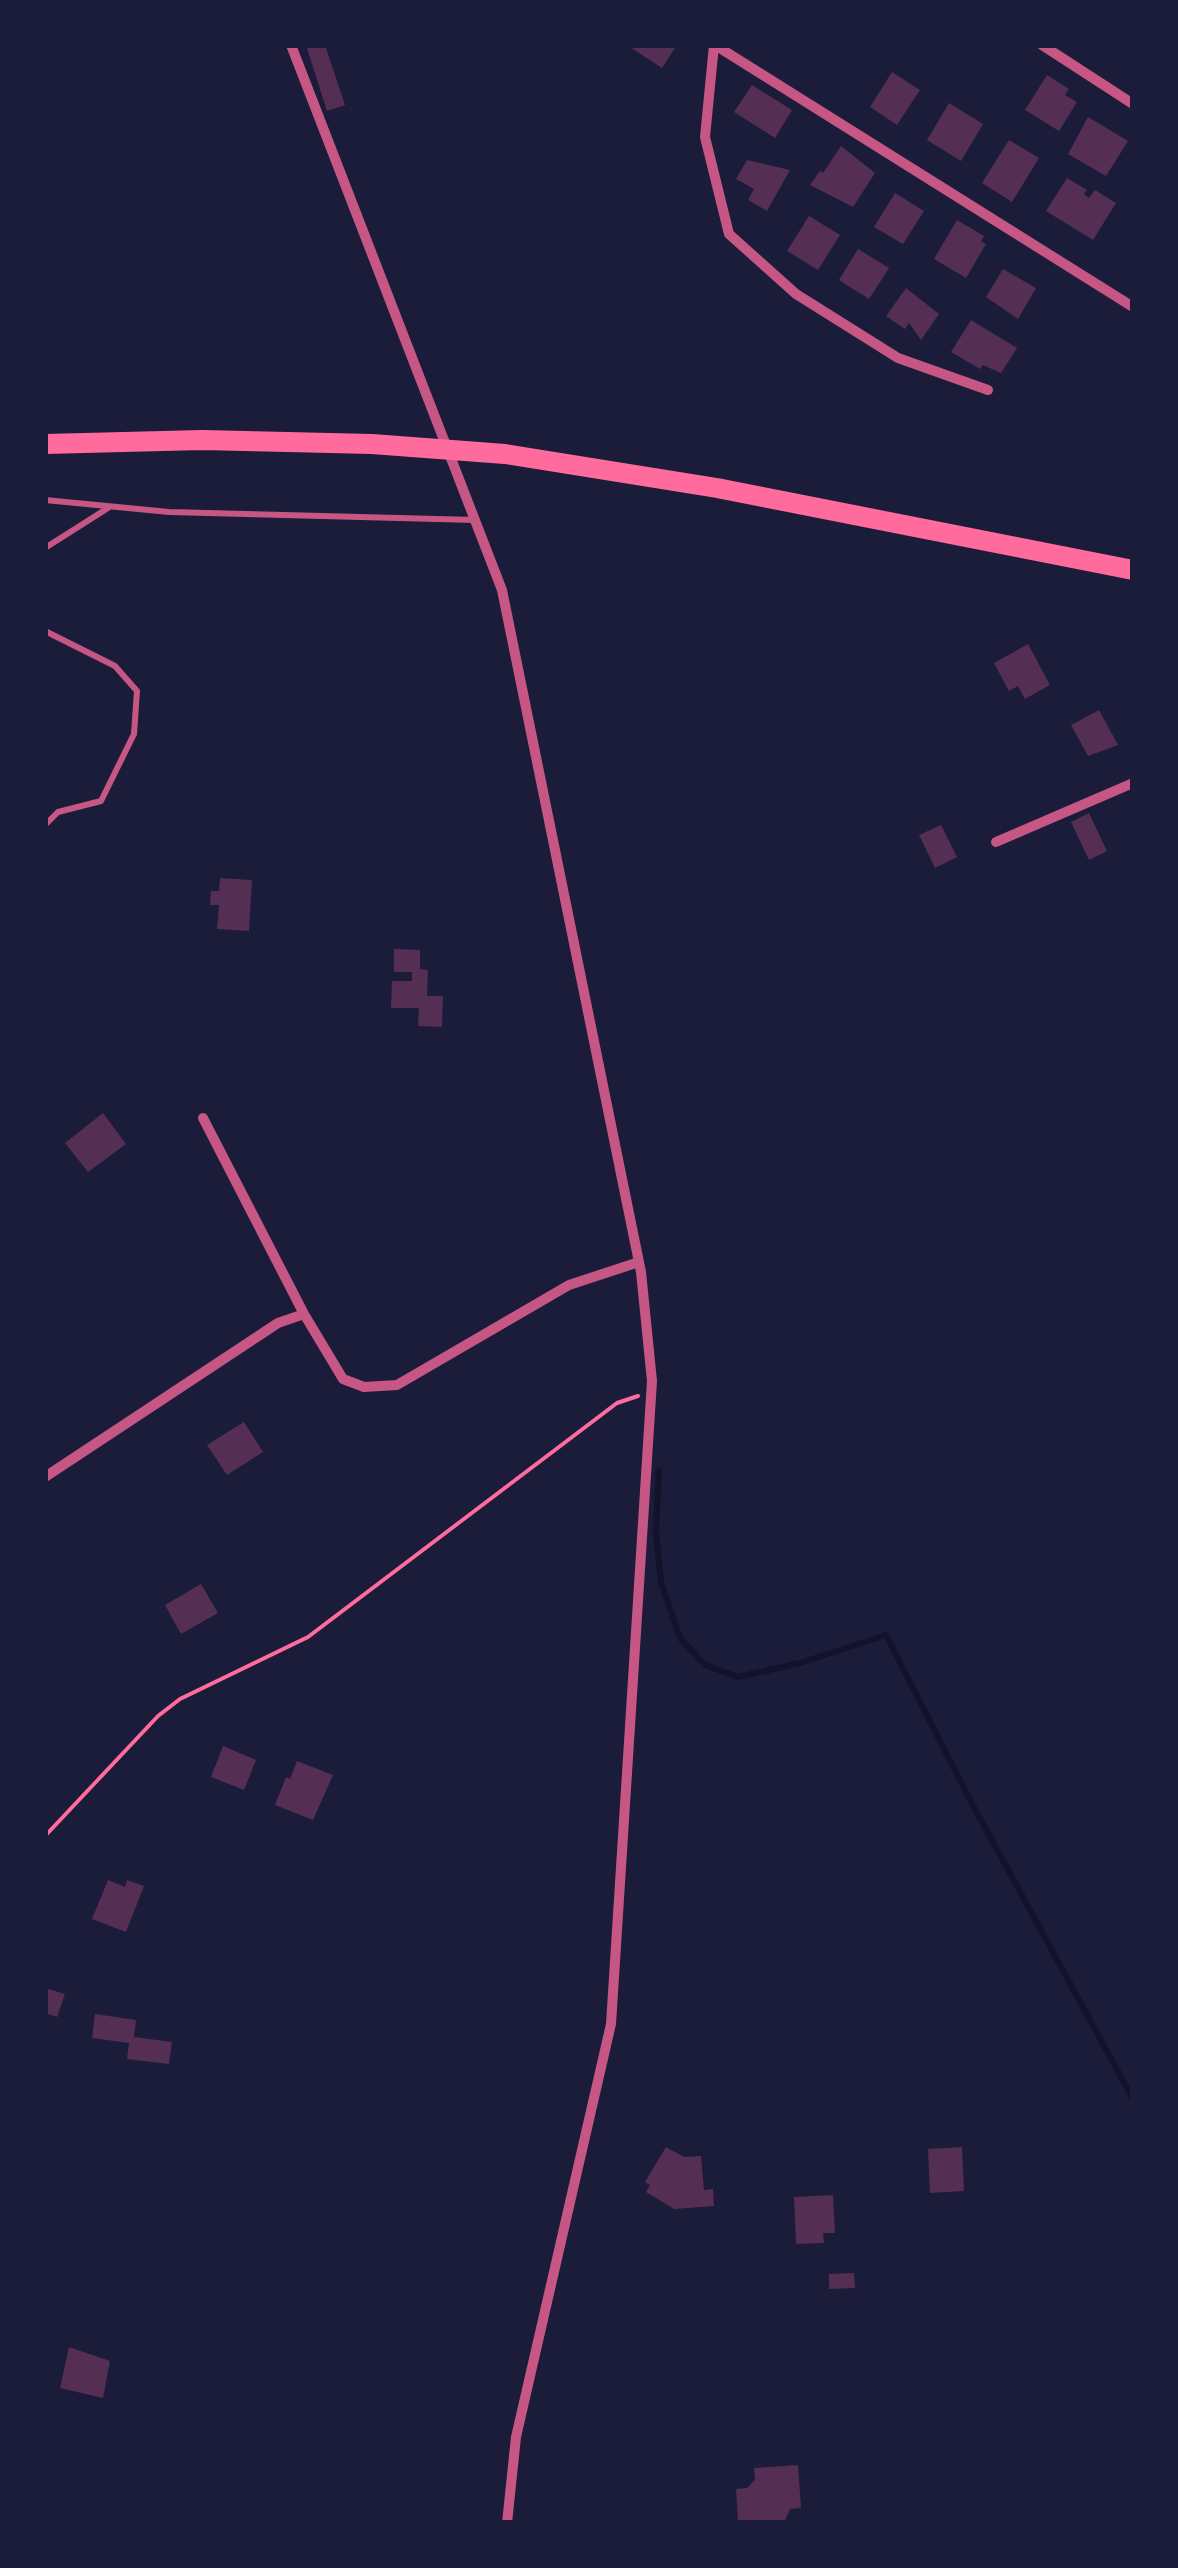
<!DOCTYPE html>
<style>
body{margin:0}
#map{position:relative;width:1178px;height:2568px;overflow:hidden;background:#1b1b3a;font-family:Inter,sans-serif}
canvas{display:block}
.frame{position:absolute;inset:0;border:48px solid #1b1b3a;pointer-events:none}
</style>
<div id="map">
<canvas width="1178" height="2568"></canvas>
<div class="frame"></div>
</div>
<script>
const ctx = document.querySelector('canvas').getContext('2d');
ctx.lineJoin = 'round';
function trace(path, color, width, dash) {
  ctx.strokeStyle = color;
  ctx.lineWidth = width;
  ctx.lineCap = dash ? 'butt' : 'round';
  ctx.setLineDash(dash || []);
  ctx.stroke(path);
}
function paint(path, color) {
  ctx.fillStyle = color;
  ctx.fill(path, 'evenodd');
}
trace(new Path2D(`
 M659 1470 656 1531 661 1582 680 1638 705 1665 738 1677 800 1663 886 1635 970 1800 1133 2099`), '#12122b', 6);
paint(new Path2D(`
 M306 45H325L345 105 327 111Z
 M627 45H671L675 48 662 68Z
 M892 72 920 90 897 125 870 107Z
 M1047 75 1069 89 1065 95 1077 102 1059 131 1025 110Z
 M752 85 792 110 775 138 734 112Z
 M949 103 983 124 961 161 927 140Z
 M1088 117 1128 141 1106 176 1068 154Z
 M1009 140 1039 158 1012 202 982 183Z
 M841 146 875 173 853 207 810 185 820 171 823 173Z
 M747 160 790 170 767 211 748 200 754 189 736 179Z
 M1067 178 1087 190 1084 194 1089 198 1095 190 1116 203 1093 240 1046 211Z
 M895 193 924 211 903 244 874 227Z
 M809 216 840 235 818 270 787 251Z
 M957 220 984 236 981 241 986 244 966 278 934 259Z
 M858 249 889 268 869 299 839 280Z
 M1003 269 1036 288 1018 319 986 297Z
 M906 288 939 314 921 340 909 323 905 329 886 316Z
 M971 320 1017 348 1001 373 983 365 980 369 951 352Z
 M1028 644 1050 685 1025 699 1018 686 1009 691 994 663Z
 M1099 710 1118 745 1088 756 1071 725Z
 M1089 813 1107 851 1089 860 1071 822Z
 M941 825 957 857 935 868 919 835Z
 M220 878 252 880 249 931 217 929 219 905H210L211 891H219Z
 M394 949 420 950V969L428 970 427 996H443L442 1027 418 1026 419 1008H391L392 981H412V972H394Z
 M103 1113 126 1144 88 1172 65 1143Z
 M244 1422 263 1452 227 1475 207 1445Z
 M201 1584 218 1613 181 1634 165 1605Z
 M223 1746 256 1760 244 1790 211 1777Z
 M297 1761 333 1775 313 1820 275 1805 286 1777 290 1779Z
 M108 1880 125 1887 127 1880 144 1886 126 1932 92 1919Z
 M45 1988 65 1994 57 2017 45 2013Z
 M95 2014 136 2020 134 2037 172 2042 169 2064 127 2059 129 2043 92 2038Z
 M666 2147 684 2157 701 2156 704 2190 713 2189 714 2206 674 2209 646 2192 650 2185 645 2182Z
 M962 2147 964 2191 930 2193 928 2149Z
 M833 2195 835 2233H823L824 2243 796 2244 794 2197Z
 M854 2273 855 2288 829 2289V2274Z
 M69 2347 110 2361 103 2398 60 2388Z
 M798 2465 801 2508 790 2509 784 2523H738L736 2489 747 2488 755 2480 754 2468Z`), '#542f53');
trace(new Path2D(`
 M45 1836 158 1716 180 1699 308 1637 617 1403 638 1396`), '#ff6b9d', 4);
trace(new Path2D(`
 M45 500 169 512 475 520
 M45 548 108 508
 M45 631 115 666 137 691 134 734 101 801 58 812 45 825`), '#c65784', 6);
trace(new Path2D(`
 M291 45 502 590 641 1272 652 1381 611 2024 516 2437 507 2523
 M714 45 705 137 729 234 796 294 898 358 988 390
 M715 45 1133 307
 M1042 45 1133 104
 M996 842 1133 783
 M203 1118 304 1314 343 1379 364 1387 397 1385 569 1285 639 1262
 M45 1477 278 1323 304 1314`), '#c65784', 10);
trace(new Path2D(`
 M45 444 202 440 372 444 505 454 717 488 1133 570`), '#ff6b9d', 20);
</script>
